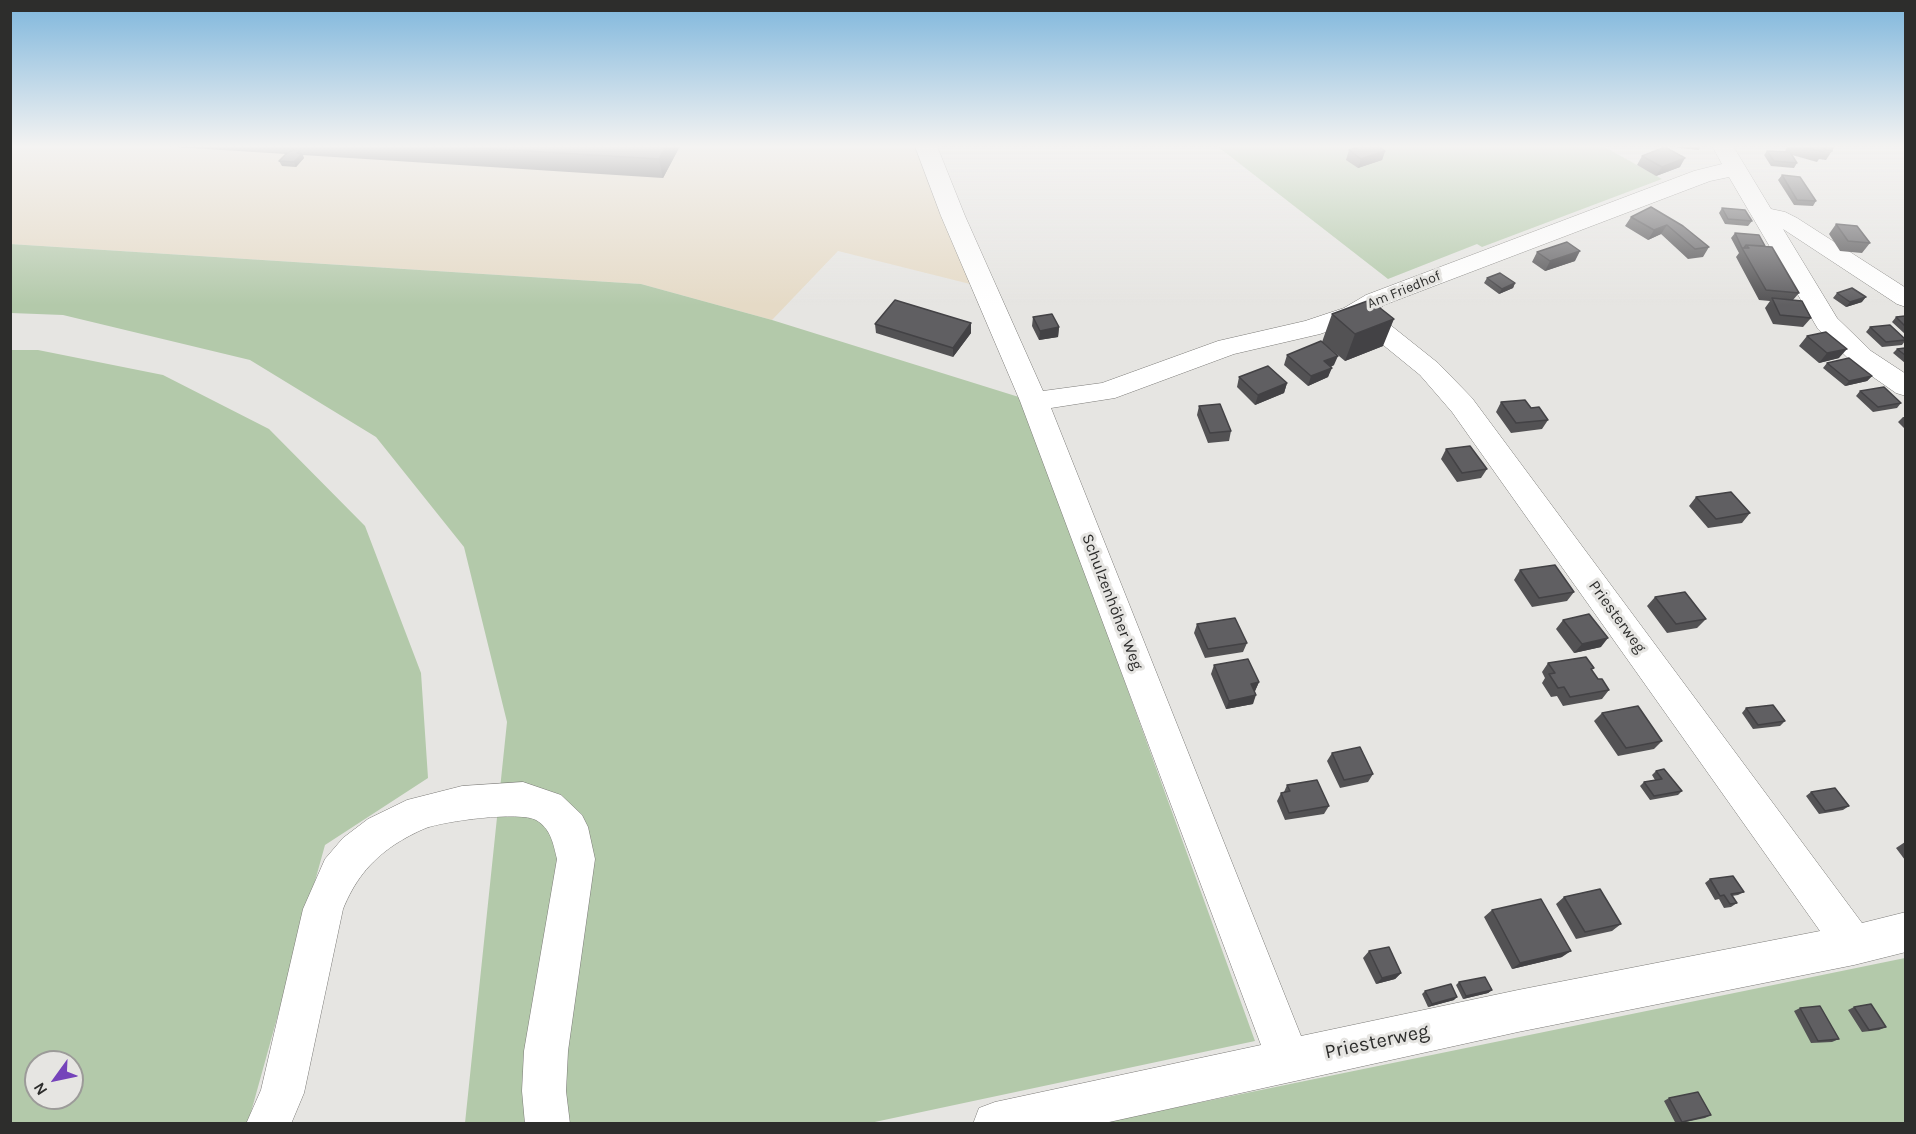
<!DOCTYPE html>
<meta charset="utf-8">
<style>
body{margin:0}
#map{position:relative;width:1916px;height:1134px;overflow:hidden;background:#e6e5e2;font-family:Karla,sans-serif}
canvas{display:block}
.frame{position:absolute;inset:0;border:12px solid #2d2d2c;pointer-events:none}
.north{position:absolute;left:24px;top:1050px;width:60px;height:60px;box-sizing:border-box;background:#e6e5e2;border:2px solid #9c9b99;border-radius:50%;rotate:237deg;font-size:16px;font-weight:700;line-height:24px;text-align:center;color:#2d2d2c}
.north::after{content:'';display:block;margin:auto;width:21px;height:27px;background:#7543ba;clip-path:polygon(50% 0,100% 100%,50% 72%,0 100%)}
</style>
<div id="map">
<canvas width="1916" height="1134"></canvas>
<div class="frame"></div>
<div class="north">N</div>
</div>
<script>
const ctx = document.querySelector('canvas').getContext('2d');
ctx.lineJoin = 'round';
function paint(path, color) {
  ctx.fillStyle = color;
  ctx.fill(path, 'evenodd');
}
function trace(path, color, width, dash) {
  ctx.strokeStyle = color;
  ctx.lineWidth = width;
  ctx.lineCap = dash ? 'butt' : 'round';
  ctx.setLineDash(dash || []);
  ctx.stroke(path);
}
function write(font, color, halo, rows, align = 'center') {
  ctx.font = font + ' Karla,sans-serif';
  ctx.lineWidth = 6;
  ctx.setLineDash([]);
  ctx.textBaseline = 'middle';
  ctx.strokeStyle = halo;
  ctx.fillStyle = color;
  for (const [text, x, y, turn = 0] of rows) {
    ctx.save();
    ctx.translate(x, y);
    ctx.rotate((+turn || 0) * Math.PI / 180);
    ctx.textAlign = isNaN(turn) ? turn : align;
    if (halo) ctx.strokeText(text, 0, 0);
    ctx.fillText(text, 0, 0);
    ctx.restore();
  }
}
paint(new Path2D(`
 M10 146H919L974 285 838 251 772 320 641 284 11 244Z`), '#e5dac6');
paint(new Path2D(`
 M1217 146H1603L1662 179 1482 247 1477 244 1388 279Z
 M10 244 641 284 772 320 1022 398 1255 1041 870 1123H465L507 722 464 547 376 437 250 360 63 315 11 313Z
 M10 350H38L163 375 269 429 365 526 421 673 428 778 325 845 248 1123 11 1124ZM36 1062H72V1098H36Z
 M1905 958V1123L1095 1124Z`), '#b3c9aa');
const minor = new Path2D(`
 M915 146H937L965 216 1043 391 1102 383 1218 341 1305 321 1344 308 1366 295 1694 171 1722 164 1712 146H1733L1771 209 1785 212 1797 218 1906 288V307L1897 304 1783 229 1837 318 1871 351 1906 374V396L1896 393 1853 363 1818 329 1729 177 1710 181 1384 305 1374 312 1438 363 1472 398 1862 923 1906 912V952L1854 965 1518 1032 1100 1124H973L979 1108 995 1102 1261 1045 1020 401 941 216ZM1355 322 1420 375 1452 412 1820 931 1518 990 1301 1036 1051 408 1115 398 1234 354 1320 334Z
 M523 782 561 795 582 815 588 827 595 859 568 1051 566 1091 570 1124H525L522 1091 524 1051 557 859C553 843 551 829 536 820 520 811 445 821 426 828 416 832 403 839 394 845 369 862 354 882 343 909L304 1093 291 1124H246L261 1090 303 909 325 859 343 838 368 819 407 800 462 786Z`);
trace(minor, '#7c7b78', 1);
paint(minor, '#fff');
paint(new Path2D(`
 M158 146H680L663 178 303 155 304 158 296 167 282 166 279 161 286 154Z
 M1677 146H1701L1699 150 1678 148Z
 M1787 146H1833L1832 151 1826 160 1819 159 1817 162 1792 155 1797 163 1794 168 1771 166 1764 155 1767 151 1785 152Z
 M1349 150 1385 151 1382 160 1358 168 1346 160Z
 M1642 156 1680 167 1656 176 1637 165Z
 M1782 175 1816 201 1813 206 1794 205 1778 180Z
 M1651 207 1709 247 1703 257 1688 259 1661 234 1648 240 1625 226 1631 217Z
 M1722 208 1752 221 1748 226 1725 224 1719 213Z
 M1836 224 1870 243 1862 253 1840 251 1829 234Z
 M1735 233 1765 246 1799 293 1793 300 1811 318 1803 327 1773 324 1765 308 1770 301 1759 300 1736 257 1739 253 1731 238Z
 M1537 252 1575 261 1545 271 1532 262Z
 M1487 278 1515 283 1513 288 1499 294 1484 283Z
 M1837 293 1862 302 1846 307 1833 298Z
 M1332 314 1383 346 1345 361 1322 342Z
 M1905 316V334L1892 322 1896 317Z
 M1033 317 1059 327 1058 337 1039 340 1032 326Z
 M971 323V333L953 357 876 333 875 324Z
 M1870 327 1905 339V341L1902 345 1882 347 1866 332Z
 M1807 336 1839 358 1819 363 1799 346Z
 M1905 348V363L1893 353 1897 349Z
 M1287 355 1334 365 1331 367 1328 377 1308 386 1284 365Z
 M1827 363 1872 376 1867 381 1845 386 1823 368Z
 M1239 377 1287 383 1284 393 1255 405 1237 387Z
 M1860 391 1901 403 1897 408 1873 412 1856 396Z
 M1501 402 1531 408 1548 420 1542 429 1511 433 1496 412Z
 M1199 406 1231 431 1229 441 1208 443 1197 415Z
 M1903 417H1905V429L1898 422Z
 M1446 449 1487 469 1481 478 1457 482 1441 459Z
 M1696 497 1750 513 1742 523 1708 528 1689 506Z
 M1520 570 1574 592 1567 601 1532 607 1514 580Z
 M1655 597 1706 619 1697 628 1667 633 1647 606Z
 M1563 620 1601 647 1574 653 1556 629Z
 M1197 624 1247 643 1243 652 1205 658 1194 633Z
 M1548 663 1592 671 1598 679 1609 690 1602 699 1563 706 1557 696 1551 697 1542 683 1545 678 1542 672Z
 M1214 665 1259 682 1255 691H1254L1253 704 1226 709 1211 674Z
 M1746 708 1785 721 1780 726 1753 729 1742 713Z
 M1602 713 1662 741 1654 749 1618 756 1594 721Z
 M1332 753 1373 774 1368 782 1340 788 1327 761Z
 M1656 771 1682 791 1678 795 1650 800 1640 786 1644 782 1655 780 1652 775Z
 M1287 785 1329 806 1324 814 1285 820 1277 801 1281 793 1284 792Z
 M1811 792 1849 806 1843 810 1819 814 1806 796Z
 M1905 842V860L1896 848Z
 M1710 879 1744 892 1738 895 1732 896 1737 903 1731 907 1724 908 1719 899 1715 900 1705 883Z
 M1564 897 1621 924 1612 931 1576 939 1556 904Z
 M1492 910 1562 957 1512 969 1484 917Z
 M1369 951 1401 973 1395 979 1376 984 1363 958Z
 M1459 982 1492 990 1488 993 1463 999 1456 985Z
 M1425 991 1454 1000 1428 1007 1422 994Z
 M1854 1007 1886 1027 1879 1030 1862 1032 1848 1010Z
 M1800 1008 1839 1039 1832 1042 1811 1043 1794 1011Z
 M1669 1098 1711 1115 1705 1118 1676 1124 1664 1101Z`), '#535254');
paint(new Path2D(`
 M666 146H680L663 178 659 159Z
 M300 151 304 158 296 167 294 162 297 153Z
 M1385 151 1382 160 1358 168 1361 159Z
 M1685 158 1680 167 1656 176 1662 167Z
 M1667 225 1661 234 1648 240 1654 230Z
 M1580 251 1575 261 1545 271 1550 261Z
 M1515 283 1513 288 1499 294 1502 289Z
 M1866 297 1862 302 1846 307 1850 302Z
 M1394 319 1383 346 1345 361 1355 334Z
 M971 323V333L953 357V348Z
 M1059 327 1058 337 1039 340 1040 331Z
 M1847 349 1839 358 1819 363 1827 353Z
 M1338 356 1334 365 1321 371 1324 361Z
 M1332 368 1328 377 1308 386 1311 376Z
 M1872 376 1867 381 1845 386 1849 381Z
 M1287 383 1284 393 1255 405 1258 395Z
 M1608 638 1601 647 1574 653 1582 644Z
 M1259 682 1255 691 1247 693 1251 684Z
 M1256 695 1253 704 1226 709 1229 701Z
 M1571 951 1562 957 1512 969 1520 963Z
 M1401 973 1395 979 1376 984 1382 978Z
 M1492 990 1488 993 1463 999 1466 996Z
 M1457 997 1454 1000 1428 1007 1432 1004Z`), '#434245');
const building = new Path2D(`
 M445 146H666L659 159Z
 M1362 146H1378L1385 151 1361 159 1349 150Z
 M1800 146H1833L1832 151 1824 149 1823 152Z
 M1665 147 1685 158 1662 167 1642 156Z
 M294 150 300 151 297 153 302 154 294 162 279 161 287 153Z
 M1767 151 1790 152 1797 163 1774 161Z
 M1782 175 1800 177 1816 201 1797 200Z
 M1651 207 1683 226 1709 247 1695 249 1667 225 1654 230 1631 217Z
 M1722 208 1745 210 1752 221 1728 219Z
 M1836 224 1857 226 1870 243 1848 241Z
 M1735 233 1759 235 1765 246 1746 245 1744 248H1742Z
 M1567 242 1580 251 1550 261 1537 252Z
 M1746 245 1772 247 1799 293 1766 290 1742 248H1749Z
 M1500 273 1515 283 1502 289 1487 278Z
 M1852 288 1866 297 1850 302 1837 293Z
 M1772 298 1802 301 1811 318 1780 315Z
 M895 300 971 323 953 348 875 324Z
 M1370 300 1394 319 1355 334 1332 314Z
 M1052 314 1059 327 1040 331 1033 317Z
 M1905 316V326L1896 317Z
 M1890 325 1905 339V340L1886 342 1870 327Z
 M1826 332 1847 349 1827 353 1807 336Z
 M1321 341 1338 356 1324 361 1332 368 1311 376 1287 355Z
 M1905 348V355L1897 349Z
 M1849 358 1872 376 1849 381 1827 363Z
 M1268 366 1287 383 1258 395 1239 377Z
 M1884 387 1901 403 1878 407 1860 391Z
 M1525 400 1531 408 1539 407 1548 420 1516 423 1501 402Z
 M1220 404 1231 431 1210 433 1199 406Z
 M1470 446 1487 469 1462 473 1446 449Z
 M1731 492 1750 513 1716 519 1696 497Z
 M1555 565 1574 592 1539 598 1520 570Z
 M1685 592 1706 619 1676 624 1655 597Z
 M1589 614 1608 638 1582 644 1563 620Z
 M1235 618 1247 643 1208 649 1197 624Z
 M1586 657 1594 668 1591 669 1598 679H1602L1609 690 1570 697 1564 687 1558 688 1549 674 1555 673 1548 663Z
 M1248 659 1259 682 1251 684 1256 695 1229 701 1214 665Z
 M1773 705 1785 721 1758 725 1746 708Z
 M1638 706 1662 741 1626 748 1602 713Z
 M1360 747 1373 774 1344 780 1332 753Z
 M1664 769 1682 791 1654 796 1644 782 1662 779 1656 771Z
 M1317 780 1329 806 1289 813 1281 793 1290 791 1287 785Z
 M1835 788 1849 806 1825 811 1811 792Z
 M1733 876 1744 892 1731 894 1737 903 1730 904 1724 895 1720 896 1710 879Z
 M1600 889 1621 924 1585 932 1564 897Z
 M1541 899 1571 951 1520 963 1492 910Z
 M1389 947 1401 973 1382 978 1369 951Z
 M1485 977 1492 990 1466 996 1459 982Z
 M1451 984 1457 997 1432 1004 1425 991Z
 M1871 1004 1886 1027 1869 1030 1854 1007Z
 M1820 1006 1839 1039 1818 1041 1800 1008Z
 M1698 1092 1711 1115 1682 1122 1669 1098Z`);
paint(building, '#605f62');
trace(building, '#434245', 1.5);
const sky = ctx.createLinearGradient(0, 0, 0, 305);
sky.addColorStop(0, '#7eb6dc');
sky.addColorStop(0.48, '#f4f3f2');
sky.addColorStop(1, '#f4f3f200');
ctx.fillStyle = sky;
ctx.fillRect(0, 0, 1916, 305);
write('14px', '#2d2d2c', '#e6e5e2', [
 ["Am Friedhof",1404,290,-22]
]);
write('16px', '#2d2d2c', '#e6e5e2', [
 ["Schulzenhöher Weg",1112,602,69],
 ["Priesterweg",1617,617,54]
]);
write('20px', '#2d2d2c', '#e6e5e2', [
 ["Priesterweg",1377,1042,-12]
]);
</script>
